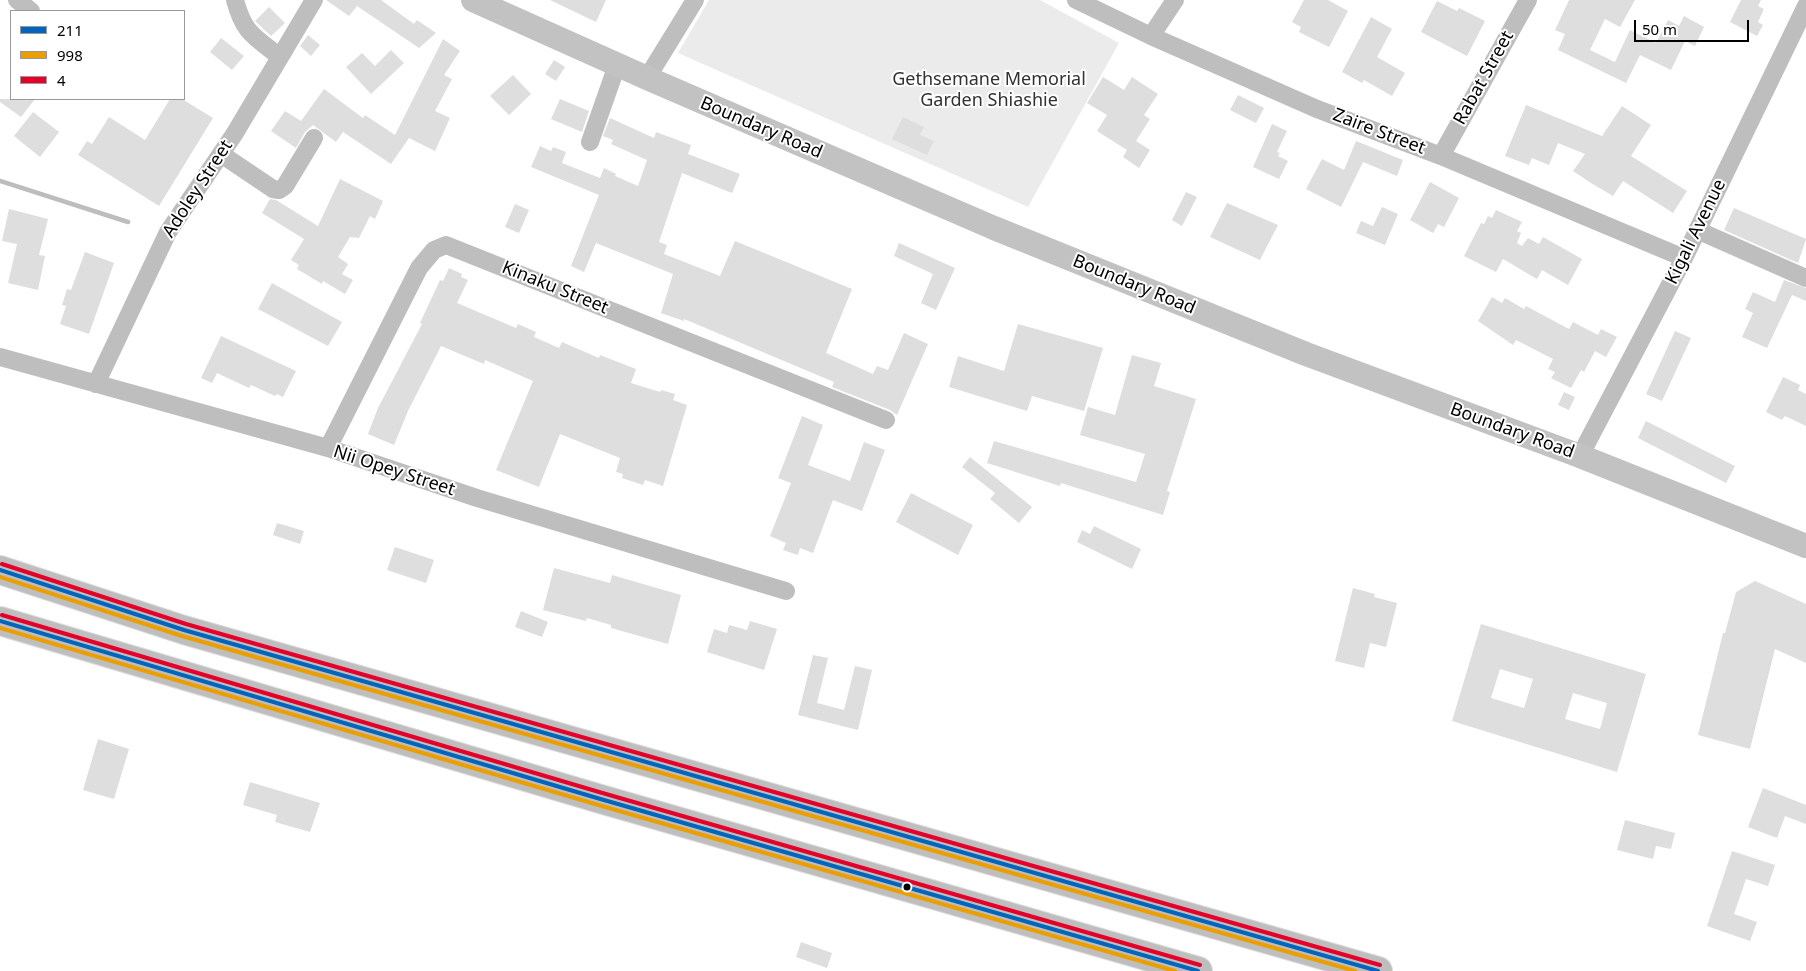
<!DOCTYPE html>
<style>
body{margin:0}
#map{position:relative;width:1806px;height:971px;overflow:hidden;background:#fff;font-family:"Noto Sans",sans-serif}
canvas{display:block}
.legend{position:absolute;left:10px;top:10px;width:175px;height:90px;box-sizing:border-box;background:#fff;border:1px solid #999;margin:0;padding:6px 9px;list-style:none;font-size:15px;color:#000}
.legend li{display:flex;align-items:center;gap:10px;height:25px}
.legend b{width:25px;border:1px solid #999}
.scale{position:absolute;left:1634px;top:20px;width:115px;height:22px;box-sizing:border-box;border:2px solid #000;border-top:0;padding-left:6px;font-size:15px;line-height:18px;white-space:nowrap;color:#000;-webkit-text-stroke:4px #fff;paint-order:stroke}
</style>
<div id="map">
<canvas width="1806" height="971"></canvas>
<ul class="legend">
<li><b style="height:6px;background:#0065bd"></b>211</li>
<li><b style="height:6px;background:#eb9e00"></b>998</li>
<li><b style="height:6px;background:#e4002b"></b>4</li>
</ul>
<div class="scale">50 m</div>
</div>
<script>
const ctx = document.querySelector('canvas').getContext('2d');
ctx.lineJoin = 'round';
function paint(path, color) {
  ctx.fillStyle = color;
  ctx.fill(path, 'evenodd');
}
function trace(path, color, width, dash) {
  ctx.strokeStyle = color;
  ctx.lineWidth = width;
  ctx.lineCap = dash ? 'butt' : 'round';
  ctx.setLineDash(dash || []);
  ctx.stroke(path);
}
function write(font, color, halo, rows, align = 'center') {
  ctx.font = font + ' "Noto Sans",sans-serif';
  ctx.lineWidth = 4;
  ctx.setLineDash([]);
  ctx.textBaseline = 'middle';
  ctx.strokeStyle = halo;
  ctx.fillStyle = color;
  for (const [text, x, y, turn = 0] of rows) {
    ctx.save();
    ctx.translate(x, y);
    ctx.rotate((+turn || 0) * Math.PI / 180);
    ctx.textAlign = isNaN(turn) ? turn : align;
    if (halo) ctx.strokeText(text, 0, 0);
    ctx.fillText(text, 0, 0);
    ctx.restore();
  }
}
paint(new Path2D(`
 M709 0H1040L1119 43 1028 207 678 53Z`), '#ebebeb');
trace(new Path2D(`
 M0 181 128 222`), '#bdbdbd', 4.5);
paint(new Path2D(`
 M326 0H381L414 24 417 20 436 33 419 48 357 6 349 16Z
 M550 0H606L596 22Z
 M1304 0H1328L1348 11 1329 47 1299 32 1301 27 1292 22Z
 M1569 0H1635L1620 27 1605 19 1590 50 1615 62 1630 30 1656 43 1668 20 1679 26 1684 16 1704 27 1695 46 1685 41 1671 70 1640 55 1626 83 1558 50 1565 34 1555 30Z
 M1741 0H1761L1758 6 1764 9 1758 22 1763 25 1757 36 1730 22Z
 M1437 1 1457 11 1459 8 1485 21 1467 56 1421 32Z
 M269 7 285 23 271 36 255 21Z
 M1371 17 1392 29 1377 57 1405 73 1392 96 1364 80 1362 83 1342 72Z
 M308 35 320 45 311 56 300 46Z
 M221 38 244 56 232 70 210 52Z
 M443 39 460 51 444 75 452 79 435 111 450 118 435 151 409 138 391 164 343 132 336 142 313 125 305 132 296 148 271 131 285 111 301 121 324 89 363 118 365 115 395 135Z
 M391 50 404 63 371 94 346 67 362 53 375 66Z
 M554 60 565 67 556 81 545 74Z
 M513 75 531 94 509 115 490 96Z
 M1103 77 1124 90 1132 77 1158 94 1144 115 1150 119 1136 141 1150 150 1139 168 1123 157 1127 150 1097 131 1107 115 1087 103Z
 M1238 95 1264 108 1256 123 1230 110Z
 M0 99H35L21 117 0 102Z
 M170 99H182L213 118 159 206 78 155 87 141 92 144 109 117 145 140Z
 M560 99 589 111 582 132 551 119Z
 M1526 105 1602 136 1622 106 1651 125 1631 156 1687 191 1673 213 1623 181 1613 196 1591 183 1573 171 1585 154 1558 143 1549 165 1532 158 1529 165 1505 156Z
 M33 112 59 132 40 157 14 136Z
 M903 117 924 127 920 135 934 141 927 155 892 139Z
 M610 118 654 138 656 132 691 145 688 154 740 174 732 193 682 173 659 242 667 245 664 254 720 276 735 241 852 289 826 353 873 374 877 366 888 370 904 333 928 344 897 415 890 410 832 387 834 382 684 319V321L661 313 673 274 596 243 584 272 571 266 599 195 531 167 540 146 551 151 553 147 566 152 562 163 600 178 604 168 616 174 615 176 638 186 647 160 611 144 613 140 603 136Z
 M1272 124 1287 131 1277 152 1280 153 1278 156 1288 161 1279 179 1253 167Z
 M1356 141 1403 160 1397 176 1363 162 1341 207 1306 189 1322 159 1344 170Z
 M340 179 383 201 375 219 370 216 359 238 350 237 338 257 348 264 342 274 353 280 345 294 323 281 322 284 297 269 299 265 291 260 304 239 262 213 270 199 276 200 318 226Z
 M1430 182 1459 198 1444 227 1438 224 1433 233 1410 220Z
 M1186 192 1197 197 1182 226 1172 220Z
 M1227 203 1278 225 1260 260 1210 237Z
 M515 204 529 210 519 233 505 227Z
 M1382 207 1398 214 1385 245 1356 233 1361 221 1373 226Z
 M1734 208 1806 239 1798 263 1724 230Z
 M9 209 48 219 39 255 45 256 38 290 8 283 17 244 2 241Z
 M1496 210 1522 222 1517 231 1521 233 1517 243 1522 246 1528 238 1539 244 1543 237 1582 259 1568 285 1542 270 1537 279 1503 259 1496 272 1464 256 1481 223 1484 224 1488 216 1492 218Z
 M899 243 955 268 936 310 921 303 933 274 894 256Z
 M85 252 114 263 89 334 60 324 66 306 62 305 67 289 71 290Z
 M449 268 462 274 461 277 468 280 457 303 516 328 518 324 536 332 534 337 559 348 562 342 599 358 600 355 636 369 631 383 660 392 661 390 675 394 673 400 687 405 663 486 645 480 643 485 622 478 623 474 616 472 620 458 560 434 539 487 496 470 533 381 485 360 484 364 441 346 408 411 394 445 368 434 378 408 422 324 420 323 440 280 443 281Z
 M1784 280 1806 288V301L1792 295 1767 348 1742 337 1753 313 1745 309 1753 292 1775 302Z
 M272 283 342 322 328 346 258 309Z
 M1492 297 1502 303 1505 298 1524 309 1526 306 1569 329 1573 322 1598 335 1601 329 1617 337 1606 357 1595 351 1584 372 1581 370 1571 388 1551 378 1555 372 1548 369 1553 359 1516 340 1513 345 1478 321Z
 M1018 324 1103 348 1084 411 1032 396 1027 411 949 387 958 356 1004 371Z
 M1675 331 1691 338 1662 401 1646 394Z
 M221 336 296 371 283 397 277 394 275 396 251 385 249 388 217 373 212 383 201 378Z
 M1132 355 1161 363 1154 386 1196 399 1167 491 1170 492 1163 515 1061 483 1060 486 987 463 994 441 1136 482 1145 454 1080 435 1088 407 1115 415Z
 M1783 377 1800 385 1798 390 1806 394V426L1785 416 1782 420 1766 412Z
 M1564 392 1575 397 1569 410 1558 405Z
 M802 416 823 425 808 465 850 481 864 442 885 450 862 511 833 500 813 553 800 548 798 555 783 550 786 543 770 536 791 483 778 478Z
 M1646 421 1735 466 1726 483 1638 438Z
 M970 457 1032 507 1019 523 990 499 995 493 962 467Z
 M911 493 973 525 958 555 896 522Z
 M277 523 304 531 300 544 273 535Z
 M1094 526 1141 549 1132 569 1077 542 1082 530 1090 534Z
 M395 547 434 560 426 583 387 570Z
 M554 568 610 583 612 575 681 595 668 644 611 628V625L587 618 586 621 543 610Z
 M1755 581 1806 604V663L1775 649 1750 749 1698 735 1723 633H1725L1736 592Z
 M1353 588 1375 594 1374 597 1397 603 1386 647 1370 643 1364 668 1335 661Z
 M521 611 548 622 542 637 515 627Z
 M750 621 777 629 764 670 707 652 714 629 727 633 729 625 747 630Z
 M1481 624 1646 674 1617 772 1452 721ZM1500 669 1533 679 1524 708 1491 698ZM1573 693 1607 703 1600 729 1565 719Z
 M813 655 828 658 817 703 844 710 855 666 872 670 858 730 798 715Z
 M98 739 129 749 114 799 83 790Z
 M250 782 320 803 310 832 275 822 277 815 243 805Z
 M1763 788 1806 805V824L1785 816 1777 838 1748 827Z
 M1625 820 1675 833 1671 849 1656 846 1653 859 1617 850Z
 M1732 851 1775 865 1768 886 1746 879 1734 914 1757 922 1750 941 1707 926Z
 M801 942 832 953 827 968 796 957Z`), '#dedede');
const motorway = new Path2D(`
 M0 570 184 630 1378 971
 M0 621 597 798 1198 971`);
trace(motorway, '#dbdbdb', 30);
trace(new Path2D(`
 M17 0 31 11
 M235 0C244 34 254 36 280 57
 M1076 0 1151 36 1317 109 1441 156 1684 258
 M1151 36 1175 0
 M647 78 695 0
 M590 142 617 65
 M221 154 273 189 279 190 285 186 314 138
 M1441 156 1528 0
 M1697 230 1806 278
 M0 357 328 448 477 498 786 591
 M96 384 168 232 235 133 314 0
 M328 448 419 268 434 250 446 245 886 420
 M1580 456 1684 258 1806 6`), '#bebebe', 18);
trace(new Path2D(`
 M473 0 647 78 994 228 1306 354 1580 456 1806 546`), '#c2c2c2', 24);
trace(motorway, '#bebebe', 28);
trace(new Path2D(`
 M0 570 184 630 1378 971
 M0 621 597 798 1198 971`), '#0065bd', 4);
trace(new Path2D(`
 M0 577 182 636 1355 971
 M0 628 595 804 1175 971`), '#eb9e00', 4);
trace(new Path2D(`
 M2 564 186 624 1380 965
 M2 615 599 792 1200 965`), '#e4002b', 4);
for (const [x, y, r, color] of [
 [907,887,4.5,"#000"]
]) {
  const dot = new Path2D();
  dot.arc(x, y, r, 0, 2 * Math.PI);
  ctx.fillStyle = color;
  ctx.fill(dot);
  trace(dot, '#fff', 2);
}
write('18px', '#000', '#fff', [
 ["Rabat Street",1484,78,-61],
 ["Boundary Road",761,128,23],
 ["Zaire Street",1379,132,21],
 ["Adoley Street",198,189,-57],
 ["Kigali Avenue",1696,232,-64],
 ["Boundary Road",1134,285,22],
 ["Kinaku Street",555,288,22],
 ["Boundary Road",1512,431,20],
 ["Nii Opey Street",394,471,18]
]);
write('18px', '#313131', '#fff', [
 ["Gethsemane Memorial",989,80],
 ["Garden Shiashie",989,101]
]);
</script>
